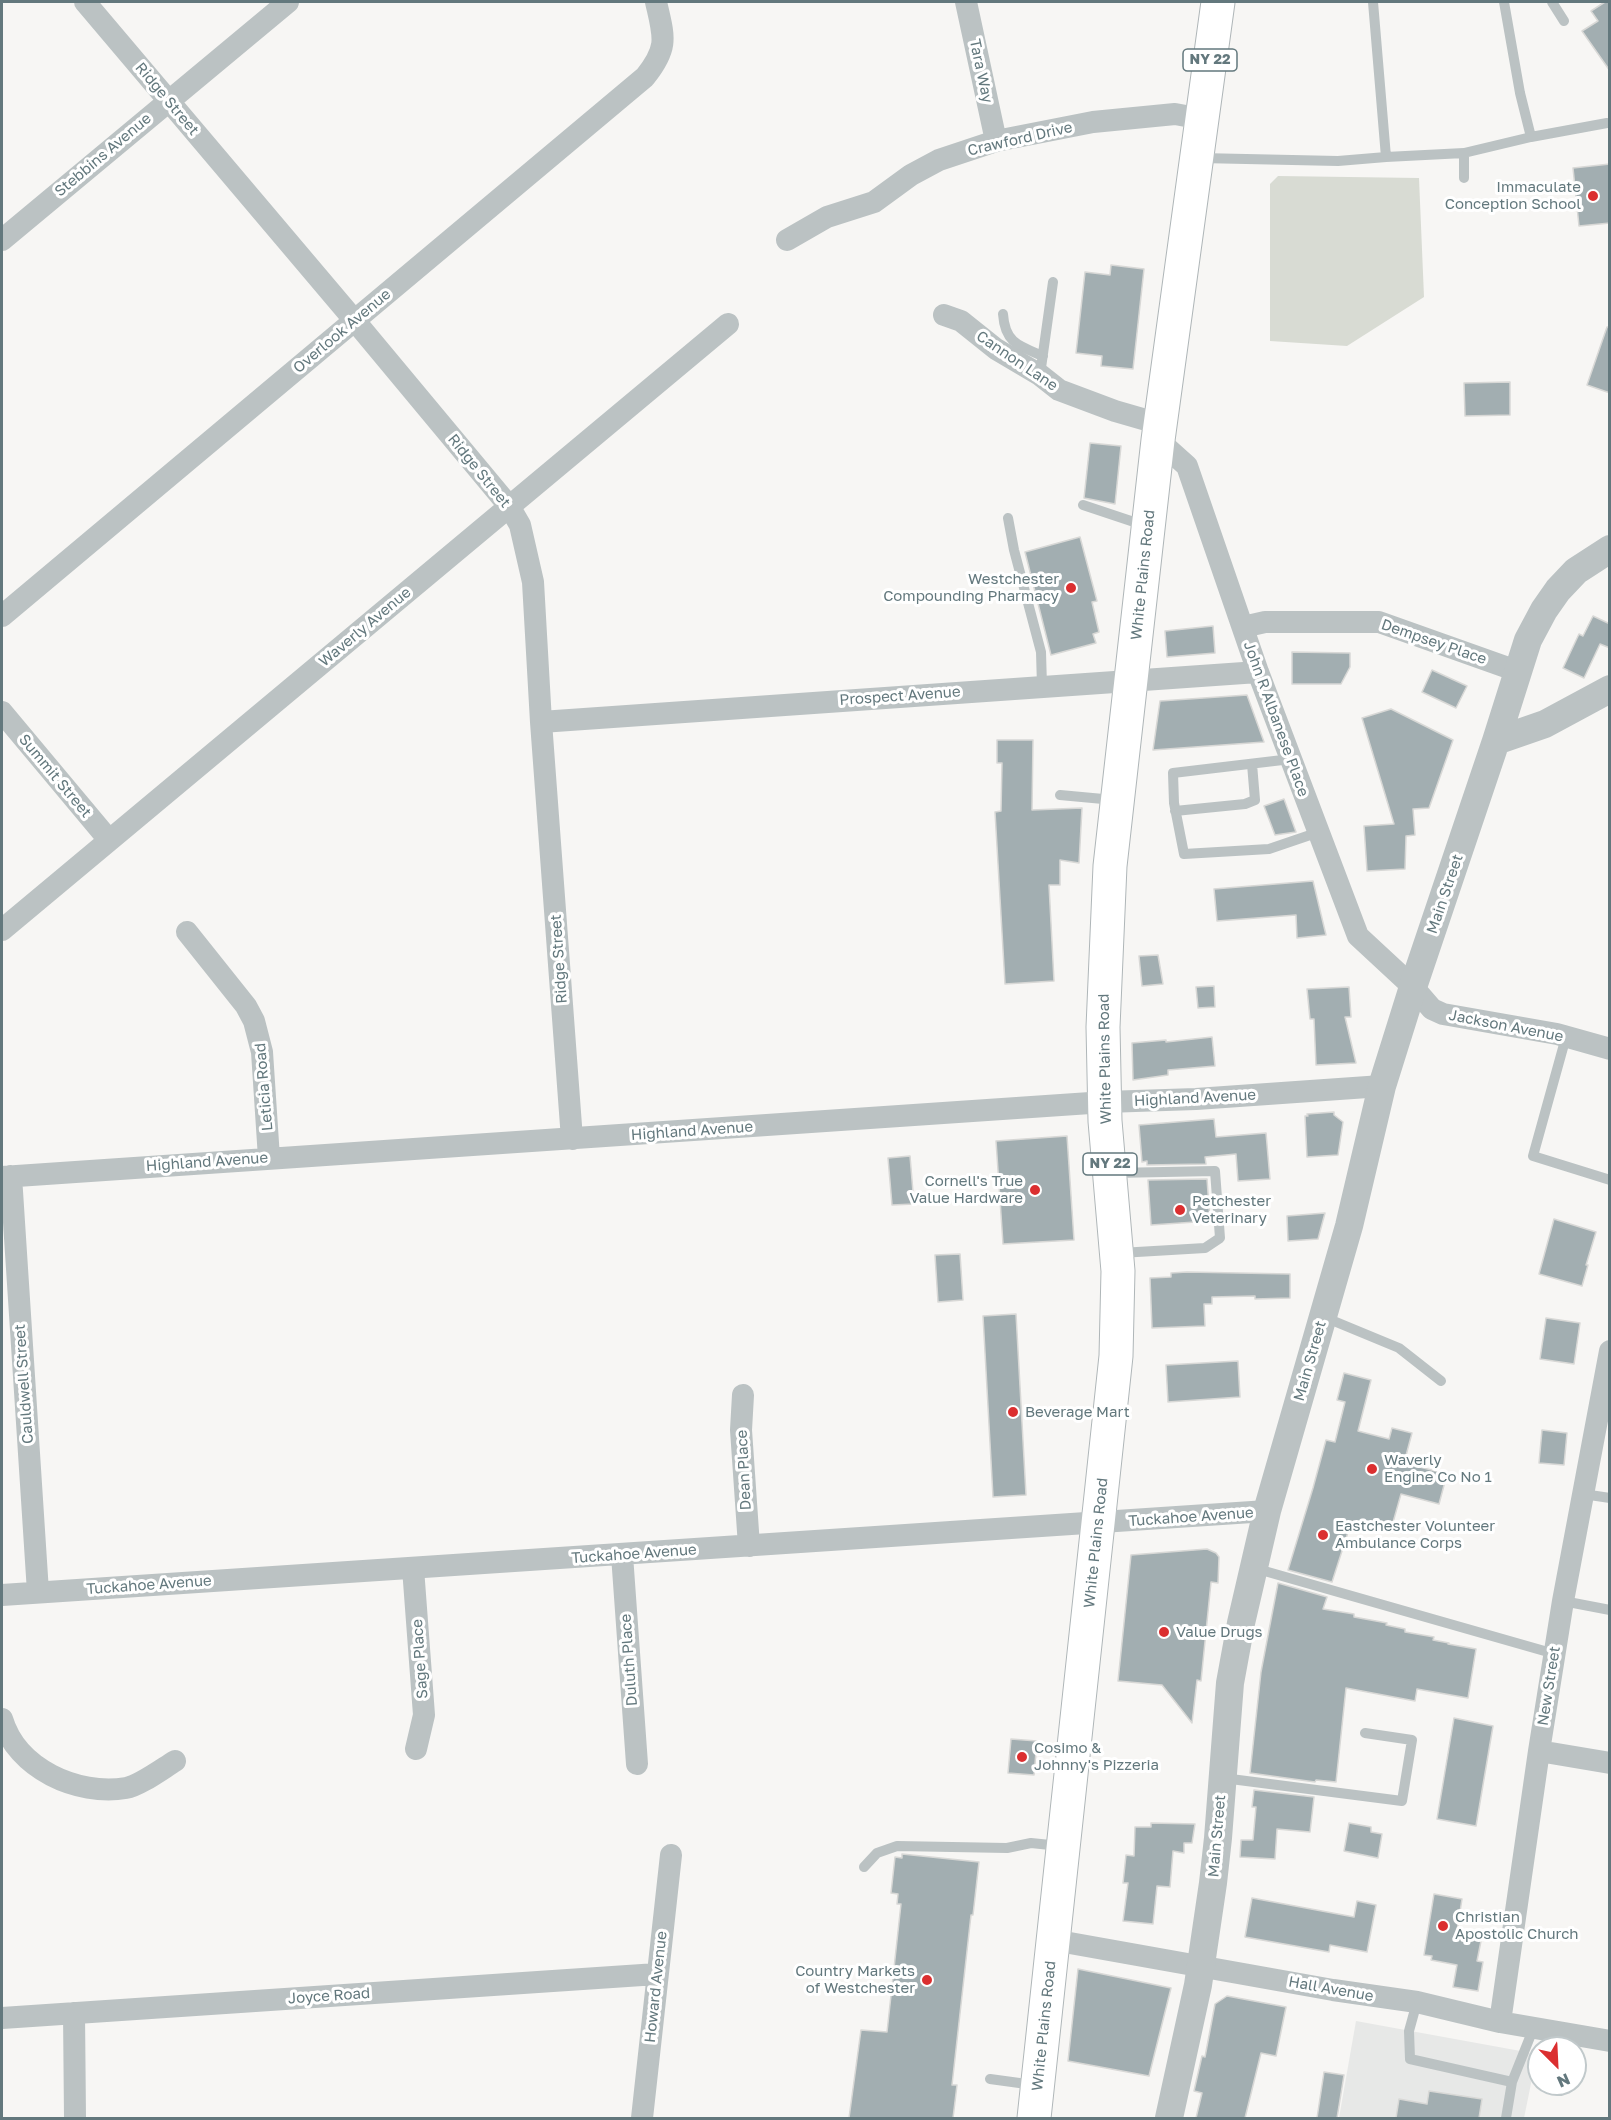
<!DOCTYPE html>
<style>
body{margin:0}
#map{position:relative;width:1611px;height:2120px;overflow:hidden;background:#f7f6f4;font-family:"Golos Text",sans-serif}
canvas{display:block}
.frame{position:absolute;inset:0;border:3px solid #63787d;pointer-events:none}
.north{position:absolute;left:1527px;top:2036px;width:60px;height:60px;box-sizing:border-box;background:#fff;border:2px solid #c1c9cb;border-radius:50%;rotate:156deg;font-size:16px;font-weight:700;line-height:24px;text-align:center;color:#63787d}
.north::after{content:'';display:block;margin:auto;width:21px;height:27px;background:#db2f30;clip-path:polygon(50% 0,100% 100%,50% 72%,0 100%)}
</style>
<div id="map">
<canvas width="1611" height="2120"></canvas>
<div class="frame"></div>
<div class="north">N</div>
</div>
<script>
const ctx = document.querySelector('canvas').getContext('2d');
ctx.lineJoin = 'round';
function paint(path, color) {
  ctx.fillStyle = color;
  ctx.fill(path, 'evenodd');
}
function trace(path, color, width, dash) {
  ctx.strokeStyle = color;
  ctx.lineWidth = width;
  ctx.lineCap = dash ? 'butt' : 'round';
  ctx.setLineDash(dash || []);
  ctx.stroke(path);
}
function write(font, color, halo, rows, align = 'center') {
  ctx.font = font + ' "Golos Text",sans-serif';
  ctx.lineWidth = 6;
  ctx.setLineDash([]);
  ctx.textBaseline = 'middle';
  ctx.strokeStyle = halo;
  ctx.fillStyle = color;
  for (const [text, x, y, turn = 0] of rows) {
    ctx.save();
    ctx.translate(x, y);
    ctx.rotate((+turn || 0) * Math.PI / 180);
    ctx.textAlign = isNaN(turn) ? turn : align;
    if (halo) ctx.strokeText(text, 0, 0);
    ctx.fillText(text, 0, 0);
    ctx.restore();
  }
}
paint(new Path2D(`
 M1356 2021 1537 2054 1524 2118H1339Z`), '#e7e8e7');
paint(new Path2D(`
 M1278 176 1419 178 1424 297 1347 346 1270 341V184Z`), '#d8dbd3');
const building = new Path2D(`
 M1605 2H1610V71L1582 31 1598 21 1591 11Z
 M1610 164V223L1579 226 1573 168Z
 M1111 265 1144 269 1133 369 1101 366 1102 356 1076 353 1085 272 1110 275Z
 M1607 327H1610V393L1587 385Z
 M1510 382V415L1465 416 1464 383Z
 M1090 443 1121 446 1115 504 1084 498Z
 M1080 537 1097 601 1092 602 1099 632 1093 634 1096 643 1051 655 1025 552Z
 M1593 616 1610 624V648L1600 644 1584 678 1563 668 1579 634 1583 636Z
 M1213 626 1215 653 1167 657 1165 631Z
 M1292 652 1350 653V667L1341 684H1292Z
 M1432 670 1467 686 1456 708 1422 692Z
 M1247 695 1264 742 1153 750 1160 701Z
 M1391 709 1453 740 1429 808 1413 809 1415 835 1406 836 1405 869 1367 871 1364 826 1394 824 1362 718Z
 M997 740H1033L1032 810 1082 808 1079 863 1060 860V885H1049L1054 981 1005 984 995 812 1001 811 1002 763H997Z
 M1284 799 1296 832 1275 835 1264 806Z
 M1313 881 1326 935 1297 938 1296 915 1217 921 1214 889Z
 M1158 955 1163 984 1142 986 1139 956Z
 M1214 986 1215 1007 1198 1008 1196 987Z
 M1349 987 1351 1017H1345L1356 1063 1316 1065 1314 1019H1310L1307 989Z
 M1212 1037 1215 1066 1168 1070V1075L1133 1080 1132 1043 1166 1040V1042Z
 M1334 1112V1115L1343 1122 1338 1155 1307 1157 1305 1116H1308L1307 1114Z
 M1214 1119 1216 1137 1266 1133 1270 1179 1238 1181 1236 1154 1205 1157 1206 1164 1147 1165V1161L1142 1162 1139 1125Z
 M1067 1136 1074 1240 1003 1244 996 1141Z
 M910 1156 914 1204 892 1205 888 1158Z
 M1207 1179 1210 1221 1151 1225 1148 1180Z
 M1325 1213 1318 1239 1288 1241 1287 1216Z
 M1554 1219 1596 1232 1586 1265H1588L1582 1286 1539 1274Z
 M960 1254 963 1300 938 1302 935 1255Z
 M1187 1272 1290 1274V1298L1255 1299V1296L1212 1297V1304H1204L1205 1326 1152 1328 1150 1278 1171 1277V1273Z
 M1016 1314 1026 1495 993 1497 983 1316Z
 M1546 1318 1580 1323 1574 1364 1540 1359Z
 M1238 1361 1240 1397 1168 1402 1166 1365Z
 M1344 1373 1371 1380 1358 1431 1389 1439 1392 1428 1412 1433 1404 1463 1447 1474 1439 1504 1401 1494 1390 1533 1351 1523 1332 1582 1288 1570 1313 1488 1326 1440 1335 1442 1345 1402 1337 1400Z
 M1542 1430 1567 1433 1564 1465 1539 1463Z
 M1207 1549 1216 1553 1219 1557 1218 1583 1211 1582 1201 1681 1197 1680 1192 1723 1162 1685 1118 1681 1131 1555Z
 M1278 1583 1327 1597 1323 1609 1354 1614V1617L1387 1623 1386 1625 1405 1629V1632L1434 1637 1433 1640 1449 1643 1448 1644 1476 1649 1468 1698 1417 1689 1415 1701 1346 1688 1336 1782 1316 1780 1315 1782 1250 1773 1261 1672Z
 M1454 1718 1493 1726 1476 1826 1437 1819Z
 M1011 1739 1037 1741 1034 1775 1008 1773Z
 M1254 1790 1314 1797 1310 1832 1277 1829 1275 1859 1240 1857 1241 1840H1253L1256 1807H1252Z
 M1151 1823 1195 1824 1192 1843H1184V1853L1173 1851 1170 1887 1157 1886 1153 1924 1123 1921 1128 1883H1123L1126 1855 1134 1856 1135 1827H1151Z
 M1349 1823 1371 1827V1832L1382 1834 1378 1858 1344 1851Z
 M902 1854 979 1862 973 1915H971L952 2085H957L953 2118H849L861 2030 887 2032 901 1904H897L898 1894 891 1893 895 1857 902 1858Z
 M1434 1894 1462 1899 1457 1931 1482 1936 1477 1961 1483 1962 1478 1991 1453 1987 1457 1965 1431 1960 1432 1956 1424 1955Z
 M1252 1898 1354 1917 1357 1901 1376 1905 1367 1952 1330 1945 1329 1952 1245 1937Z
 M1078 1969 1171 1988 1149 2076 1068 2061Z
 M1227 1996 1286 2007 1276 2056 1261 2053 1245 2118H1196L1202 2093 1194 2091 1202 2056 1205 2057 1215 2004Z
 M1324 2072 1344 2075 1337 2118H1317Z
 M1429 2091 1482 2099 1479 2118H1396L1399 2099 1427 2104Z`);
paint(building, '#a2aeb1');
trace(building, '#d8d8d6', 1.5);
const primary = new Path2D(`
 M1034 2118 1116 1356 1118 1271 1105 1121 1103 1027 1110 866 1158 440 1218 2`);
trace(primary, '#afb6b8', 35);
trace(new Path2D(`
 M1373 2 1386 157
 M1504 2 1520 93 1531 137
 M1552 2 1564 21
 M1200 158 1338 161 1386 157 1464 153 1531 137 1607 123
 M1464 178V153
 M1003 314C1005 343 1019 346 1043 356
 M1040 375 1053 282
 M1083 505 1146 526
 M1008 518 1014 550 1041 652 1042 686
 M1291 759 1173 773 1174 803 1184 854 1269 849 1319 832
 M1060 795 1114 800
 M1175 811 1245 804 1255 800 1252 764
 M1566 1037 1533 1156 1610 1180
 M1113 1173 1215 1171 1220 1238 1205 1248 1120 1253
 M1324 1317 1399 1348 1441 1381
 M1583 1494 1610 1498
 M1254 1568 1555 1654
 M1563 1601 1610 1610
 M1223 1778 1402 1801 1412 1740 1365 1733
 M864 1867 877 1853 897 1846 1007 1848 1031 1843 1060 1846
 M1417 2002 1409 2031 1410 2059 1512 2082
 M990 2079 1034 2085
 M1506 2118 1512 2082 1534 2027`), '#bbc2c3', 10);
trace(new Path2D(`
 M85 2 355 321 509 506 520 525 533 582 541 722 572 1139
 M966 2 996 141
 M2 240 288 2
 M787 240 827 217 874 202 911 175 939 160 996 141 1093 122 1175 114 1202 119
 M944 315 961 321 996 349 1040 375 1059 390 1115 411 1160 424
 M1158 440 1187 466 1258 672 1358 936 1413 987 1432 1009 1443 1014 1557 1034 1610 1049
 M2 616 645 77C669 47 664 37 656 2
 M1243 627 1265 622H1379L1517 671
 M2 712 109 840
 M541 722 1258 672
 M2 930 728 324
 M187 932 246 1006 254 1021 262 1052 269 1158
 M11 1176 38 1592
 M2 1177 1105 1102 1196 1099 1382 1086
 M743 1395 741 1430 749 1546
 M622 1555 637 1764
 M413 1568 424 1715 416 1749
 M2 1595 1267 1511
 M2 1719C17 1769 77 1796 126 1788 139 1786 162 1769 175 1761
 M1539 1751 1610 1763
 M1053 1940 1333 1990 1417 2002 1500 2022 1610 2041
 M74 2013 75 2118
 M2 2018 657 1974
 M1500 2022 1539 1751 1563 1601 1610 1351
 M642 2118 671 1855`), '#bbc2c3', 22);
trace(new Path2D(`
 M1496 741 1545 724 1610 689
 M1169 2118 1198 1985 1213 1883 1218 1838 1230 1683 1241 1623 1267 1511 1349 1226 1382 1086 1413 987 1496 741 1528 640 1544 610 1558 590 1576 571 1610 549`), '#bbc2c3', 28);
trace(primary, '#fff', 33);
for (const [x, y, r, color] of [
 [1593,196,6,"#db2f30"],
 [1071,588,6,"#db2f30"],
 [1035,1190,6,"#db2f30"],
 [1180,1210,6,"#db2f30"],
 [1013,1412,6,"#db2f30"],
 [1372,1469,6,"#db2f30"],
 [1323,1535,6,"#db2f30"],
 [1164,1632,6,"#db2f30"],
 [1022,1757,6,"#db2f30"],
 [1443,1926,6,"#db2f30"],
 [927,1980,6,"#db2f30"]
]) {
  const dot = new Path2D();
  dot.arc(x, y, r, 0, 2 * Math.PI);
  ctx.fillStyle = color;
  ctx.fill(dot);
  trace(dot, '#fff', 2);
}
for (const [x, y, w] of [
 [1210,60,54],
 [1110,1164,54]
]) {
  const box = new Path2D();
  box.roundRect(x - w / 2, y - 11, w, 22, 4.5);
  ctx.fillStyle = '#fff';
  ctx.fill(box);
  trace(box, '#63787d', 1.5);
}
write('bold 14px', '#63787d', null, [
 ["NY 22",1210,60],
 ["NY 22",1110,1164]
]);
write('15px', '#63787d', '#fff', [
 ["Tara Way",981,71,78],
 ["Ridge Street",167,99,50],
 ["Crawford Drive",1020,139,-13],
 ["Stebbins Avenue",103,155,-40],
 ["Overlook Avenue",342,331,-40],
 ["Cannon Lane",1017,361,34],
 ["Ridge Street",479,471,51],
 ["White Plains Road",1143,575,-84],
 ["Waverly Avenue",365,627,-40],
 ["Dempsey Place",1434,642,19],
 ["Prospect Avenue",900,696,-4],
 ["John R Albanese Place",1276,719,70],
 ["Summit Street",55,776,50],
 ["Main Street",1445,894,-71],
 ["Ridge Street",559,959,-94],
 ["Jackson Avenue",1506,1026,11],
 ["White Plains Road",1105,1059,-91],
 ["Leticia Road",264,1087,-95],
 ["Highland Avenue",1195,1098,-3],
 ["Highland Avenue",692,1131,-4],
 ["Highland Avenue",207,1162,-4],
 ["Main Street",1310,1361,-74],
 ["Cauldwell Street",24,1384,-94],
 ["Dean Place",744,1470,-93],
 ["Tuckahoe Avenue",1191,1517,-4],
 ["White Plains Road",1096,1543,-84],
 ["Tuckahoe Avenue",634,1554,-4],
 ["Tuckahoe Avenue",149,1585,-4],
 ["Sage Place",420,1659,-94],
 ["Duluth Place",629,1660,-94],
 ["New Street",1549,1686,-81],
 ["Main Street",1217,1836,-85],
 ["Howard Avenue",656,1987,-84],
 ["Hall Avenue",1331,1989,10],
 ["Joyce Road",329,1996,-4],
 ["White Plains Road",1044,2026,-84]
]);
write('15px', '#63787d', '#fff', [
 ["Immaculate",1581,187,"right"],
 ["Conception School",1581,204,"right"],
 ["Westchester",1059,579,"right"],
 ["Compounding Pharmacy",1059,596,"right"],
 ["Cornell's True",1023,1181,"right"],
 ["Value Hardware",1023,1198,"right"],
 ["Petchester",1192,1201],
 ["Veterinary",1192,1218],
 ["Beverage Mart",1025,1412],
 ["Waverly",1384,1460],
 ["Engine Co No 1",1384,1477],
 ["Eastchester Volunteer",1335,1526],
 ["Ambulance Corps",1335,1543],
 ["Value Drugs",1176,1632],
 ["Cosimo &",1034,1748],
 ["Johnny's Pizzeria",1034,1765],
 ["Christian",1455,1917],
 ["Apostolic Church",1455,1934],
 ["Country Markets",915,1971,"right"],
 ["of Westchester",915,1988,"right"]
], 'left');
</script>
